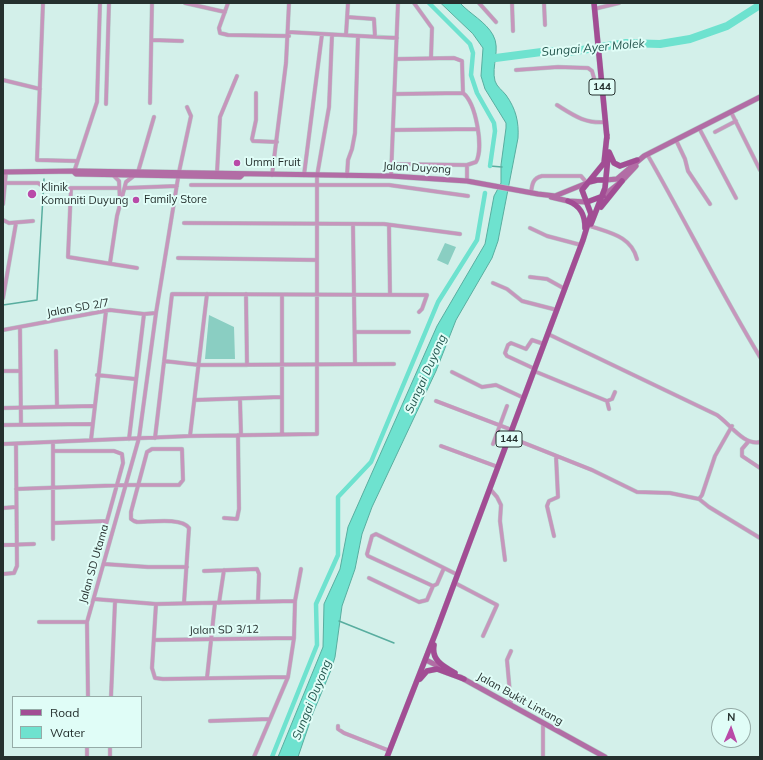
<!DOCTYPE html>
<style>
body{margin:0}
#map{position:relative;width:763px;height:760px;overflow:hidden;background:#d3f0ea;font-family:Mulish,sans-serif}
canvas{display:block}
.frame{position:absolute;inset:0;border:4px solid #25302e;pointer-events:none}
.legend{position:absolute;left:12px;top:696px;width:130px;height:52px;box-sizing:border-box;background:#e0fdf7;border:1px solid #95aba7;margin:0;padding:5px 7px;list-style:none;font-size:12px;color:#25302e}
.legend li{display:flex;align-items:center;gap:8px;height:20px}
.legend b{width:20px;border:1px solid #95aba7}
.north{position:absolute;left:711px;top:708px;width:40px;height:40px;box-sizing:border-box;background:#e0fdf7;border:1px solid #95aba7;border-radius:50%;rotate:2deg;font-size:11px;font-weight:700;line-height:16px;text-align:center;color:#25302e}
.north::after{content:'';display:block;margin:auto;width:14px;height:18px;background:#b94aa8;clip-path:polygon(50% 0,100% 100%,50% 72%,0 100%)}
</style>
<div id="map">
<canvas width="763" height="760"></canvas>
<div class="frame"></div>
<ul class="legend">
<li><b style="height:5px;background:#a24d94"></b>Road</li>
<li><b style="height:11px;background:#6ee2cf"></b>Water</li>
</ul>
<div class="north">N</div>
</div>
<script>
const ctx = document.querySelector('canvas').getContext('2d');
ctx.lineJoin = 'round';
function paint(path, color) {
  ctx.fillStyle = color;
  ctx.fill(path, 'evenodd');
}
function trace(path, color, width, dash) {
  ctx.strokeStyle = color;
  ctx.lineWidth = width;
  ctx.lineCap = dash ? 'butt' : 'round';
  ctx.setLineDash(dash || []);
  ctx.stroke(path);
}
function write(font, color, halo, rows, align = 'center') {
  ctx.font = font + ' Mulish,sans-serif';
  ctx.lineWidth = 4;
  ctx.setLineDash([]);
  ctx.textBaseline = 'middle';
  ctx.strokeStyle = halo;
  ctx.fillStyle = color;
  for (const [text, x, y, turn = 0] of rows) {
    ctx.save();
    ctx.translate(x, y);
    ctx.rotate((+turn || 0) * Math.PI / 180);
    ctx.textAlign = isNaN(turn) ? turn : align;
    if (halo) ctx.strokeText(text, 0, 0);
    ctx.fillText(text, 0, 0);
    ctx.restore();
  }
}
paint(new Path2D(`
 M445 243 456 247 448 265 437 260Z
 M209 315 234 327 235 359H205Z`), '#8acec2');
const water = new Path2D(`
 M441 3H460C470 14 486 22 493 35 501 49 491 66 495 81 497 87 502 90 506 95 516 109 519 122 518 138L498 241 492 258 456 320 436 371 372 507 362 534 355 569 342 606 335 657 331 670 313 713 298 757H278L323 647 324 604 340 569 348 527 437 326 485 244 494 196 501 183V165L506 128V123L485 89 481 76 483 48 473 34Z`);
paint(water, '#6ee2cf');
trace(water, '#58ad9f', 1);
trace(new Path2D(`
 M490 166 502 167
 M3 305 37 300 44 179
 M339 621 394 643`), '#58ad9f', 1.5);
trace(new Path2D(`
 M429 3 470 44 473 53 471 75 477 93 494 123 495 131 490 166
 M272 757 317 645 316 604 338 555V497L371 462 438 302 477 240 485 193`), '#6ee2cf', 4.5);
trace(new Path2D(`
 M488 59 549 51 569 52 626 43 660 44 690 39 727 26 760 5`), '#6ee2cf', 8);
const street = new Path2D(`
 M43 3 37 160 76 161
 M185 3 225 12
 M228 3 219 28 220 33 228 35 289 36
 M414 3 432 28 431 58
 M479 3 496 22
 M512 3 513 31
 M544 3 545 25
 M594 9 619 3
 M347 17 374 19 375 37
 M288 32 397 38
 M346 35 348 3
 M152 40 182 41
 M397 59 454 58 462 61 463 93C476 103 484 148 476 162L467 165V181
 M516 70 558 67 588 68 592 71 596 85 602 88
 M3 80 40 89
 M256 93V120L252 139 253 141 277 142
 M395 94 463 93
 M150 103 152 3
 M106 104 109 3
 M557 105C573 115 585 124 606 122
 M731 112 760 170
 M699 128 736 198
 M393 130 478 129
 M715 132 736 121
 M676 140 685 159 688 171 710 204
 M647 154C686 222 720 291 760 357
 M392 164 467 165
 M74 172 97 102 100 3
 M138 172 154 117
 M217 173 220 117 237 76
 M113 175 119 181 120 203
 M272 175 286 63 289 3
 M304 175 322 34
 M347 176 348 160 352 149 355 133 358 36
 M391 176 398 3
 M6 183H38L46 188H118
 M191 185H389L468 196
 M71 188 68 257 137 268
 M125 188 177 186
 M531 193C532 184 533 178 542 176H581L587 183
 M3 204 6 172
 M3 220 9 223 33 221
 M184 223 384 224 460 234
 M353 225 355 364
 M389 225 390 295
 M590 226C610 233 631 236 637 259
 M530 228 547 236 581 245
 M178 258 317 260
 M110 263 117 216 126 182 135 175
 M530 277 547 279 565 289
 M493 283 507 289 522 301 557 310
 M246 294 247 365
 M3 298 16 223
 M20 328 21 425
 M3 330 110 310 144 314 156 313
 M355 332H409
 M548 334 717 415C730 424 744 446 760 442
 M56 351 57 406
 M164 361 199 365 394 364
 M535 369 507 356 505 353 508 345 511 343 526 349 532 340 544 344
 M3 371H20
 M534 371 607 401 609 409
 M452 372 482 387 496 385 524 398
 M97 375 135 379
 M240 399 241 435
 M195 400 281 397
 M436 401 512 430
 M607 401 612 399 615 392
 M3 408 93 406
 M3 425 91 424
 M282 434V295
 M190 436 207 294
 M509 437 592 470 637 492 670 493 699 499 709 507 760 538
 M155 438 172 294 427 295 422 309 419 312
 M129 439 144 314
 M91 440 106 311
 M53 442V539
 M748 442 742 449V456L760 468
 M3 444 190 436 317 434V176L329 107 332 35
 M493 444 507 406
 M441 446 498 467
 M53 451H114L122 454 123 463 102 539
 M16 489 126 485H179L183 480 182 449H152L147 452 131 512V519L134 521 137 522C150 522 182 517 189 528L184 603
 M490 489 497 497 501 505 500 521 505 560
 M699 499 702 495 715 456 732 426
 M3 508 16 507
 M224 518 237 519 239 509 238 435
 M53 523 107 521
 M554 536 547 506 549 501 558 497 556 456
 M3 545 34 544
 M104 564 148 567H187
 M444 568 437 584 433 586 368 556 367 554 372 536 376 534 458 575
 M204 571 257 569 259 574 258 601
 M3 574 14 573 17 566 16 444
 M369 578 419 602 427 600 433 586
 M455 583 497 605 483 636
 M94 599 156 604 295 601
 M219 603 224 570
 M156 604 152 668 155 678 163 679 288 677
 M39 622H87
 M154 640 294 638
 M207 678 215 603
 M88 697 87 622 139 438 156 313 179 172 191 116 187 107
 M111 697 115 602
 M511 705 507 660 511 651
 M210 721 270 719
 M543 723V757
 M338 726V729L344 733 390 751
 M87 757V747
 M110 757V747
 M254 757 288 677 294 638 295 601 301 569`);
const secondary = new Path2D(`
 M3 172 77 171 391 176 467 181 538 194 555 196 587 183
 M74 172 76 174 240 177 243 174
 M606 180 617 179 644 156 760 97
 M603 196 622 181 636 166
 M551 197 568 201 587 202
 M426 660 446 670
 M460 677 605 757`);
const primary = new Path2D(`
 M594 3 607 138
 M609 152 614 163 620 166 637 160
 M589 182 597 180H606
 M568 201C581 206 585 215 585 228
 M587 202 603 196
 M601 207 622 181
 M591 224 605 188 608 157
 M434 645C431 660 443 666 455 673
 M420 679 427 671 437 669 464 679
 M387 757 436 632 583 240 591 214 582 190 604 163 607 135`);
trace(street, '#b4cdc8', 4.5);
trace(secondary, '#b4cdc8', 6);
trace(primary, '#b4cdc8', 6);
trace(street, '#c696bc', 3.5);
trace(secondary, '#b26da5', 5);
trace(primary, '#a24d94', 5.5);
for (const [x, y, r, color] of [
 [237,163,4,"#b94aa8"],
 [32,194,5,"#b94aa8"],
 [136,200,4,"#b94aa8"]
]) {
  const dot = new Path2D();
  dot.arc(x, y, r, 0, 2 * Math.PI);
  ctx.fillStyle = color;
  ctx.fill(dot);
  trace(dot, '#e0fdf7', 1.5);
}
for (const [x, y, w] of [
 [602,87,26],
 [509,439,26]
]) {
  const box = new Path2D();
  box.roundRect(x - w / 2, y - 8, w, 16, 3);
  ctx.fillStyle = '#e0fdf7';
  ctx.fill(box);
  trace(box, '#25302e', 1);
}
write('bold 10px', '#25302e', null, [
 ["144",602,87],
 ["144",509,439]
]);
write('11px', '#25302e', '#e0fdf7', [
 ["Ummi Fruit",245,163],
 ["Klinik",41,188],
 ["Komuniti Duyung",41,201],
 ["Family Store",144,200]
], 'left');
write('11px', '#25302e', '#e0fdf7', [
 ["Jalan Duyong",417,168,3],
 ["Jalan SD 2/7",78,308,-10],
 ["Jalan SD Utama",94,564,-74],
 ["Jalan SD 3/12",224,630,-1],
 ["Jalan Bukit Lintang",520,699,29]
]);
write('italic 12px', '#25574f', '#e0fdf7', [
 ["Sungai Ayer Molek",593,48,-5],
 ["Sungai Duyong",426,374,-66],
 ["Sungai Duyong",312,700,-68]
]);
</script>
